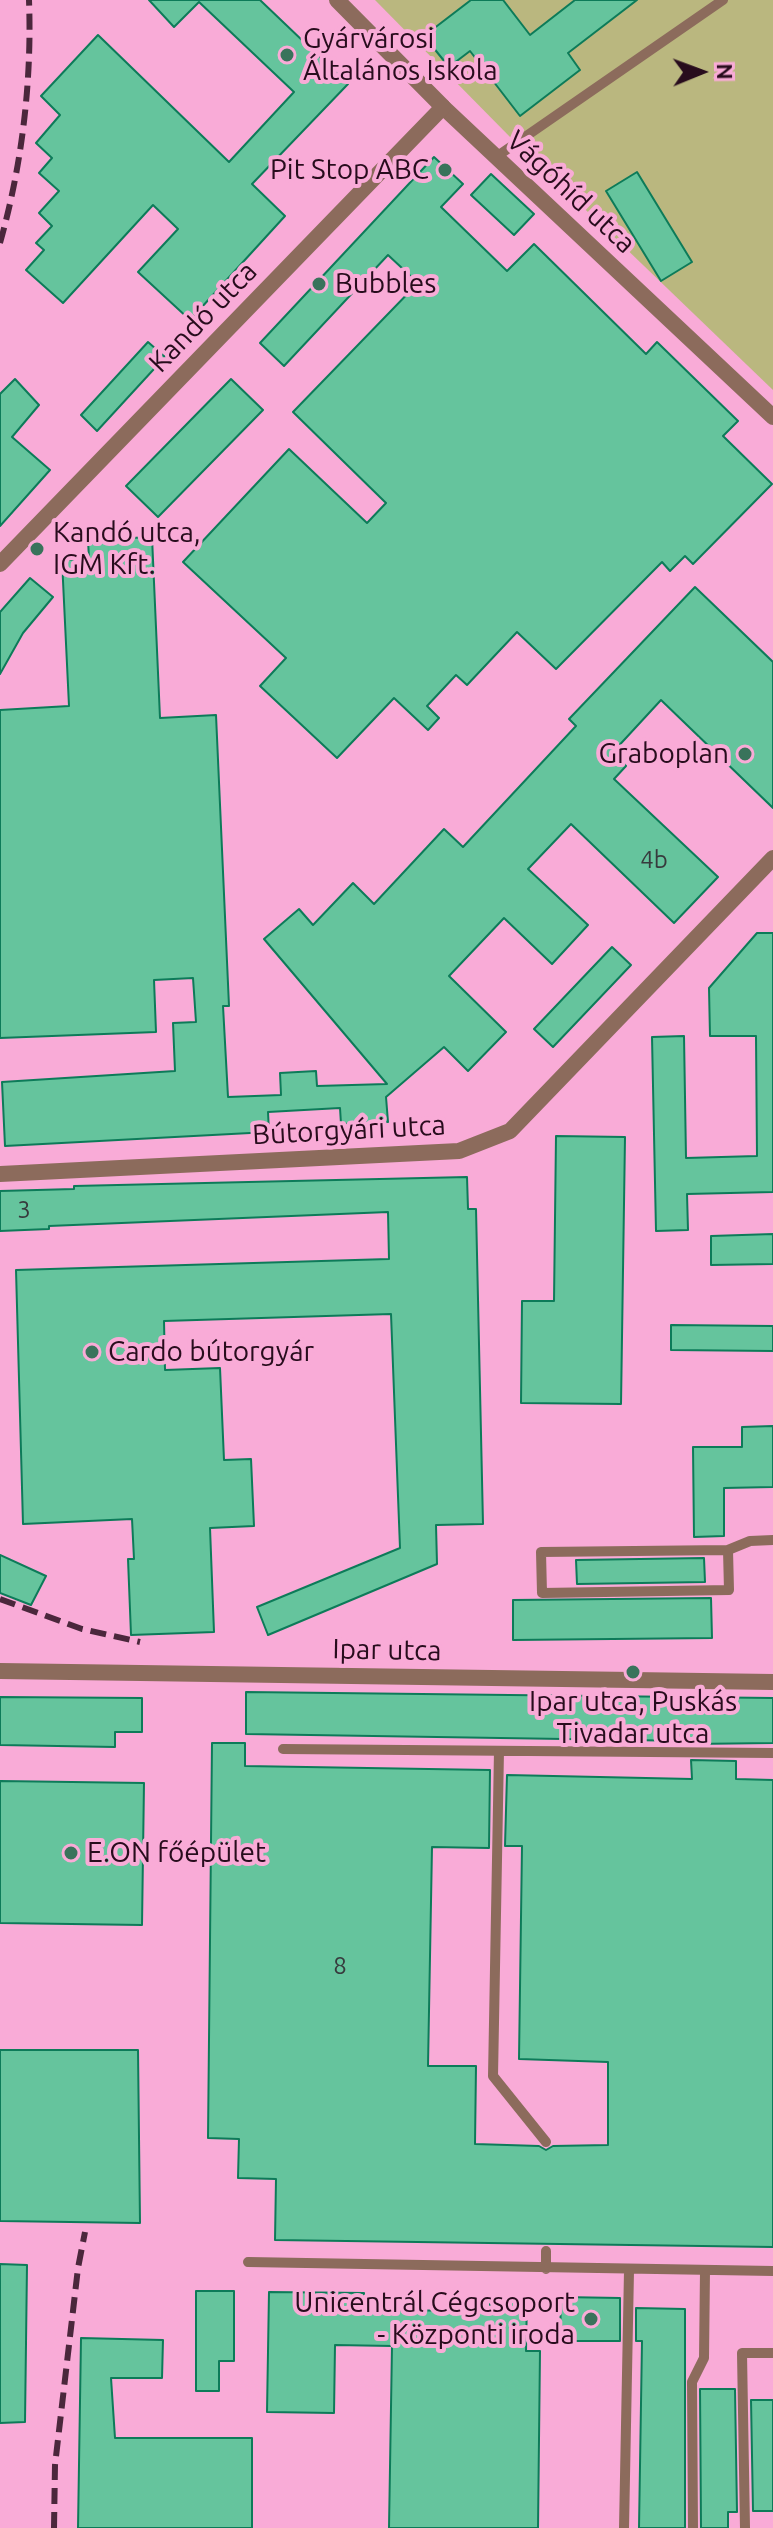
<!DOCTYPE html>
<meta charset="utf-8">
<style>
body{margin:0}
#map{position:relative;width:773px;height:2528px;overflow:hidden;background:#f9abd7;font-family:Ubuntu,sans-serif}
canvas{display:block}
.north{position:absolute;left:661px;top:32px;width:80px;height:80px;-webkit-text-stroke:6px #f9abd7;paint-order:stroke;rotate:89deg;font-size:22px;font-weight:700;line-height:32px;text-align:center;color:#280c1d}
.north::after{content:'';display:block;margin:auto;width:28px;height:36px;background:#280c1d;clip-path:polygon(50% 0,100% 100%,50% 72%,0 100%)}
</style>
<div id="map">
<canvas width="773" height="2528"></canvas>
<div class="north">N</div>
</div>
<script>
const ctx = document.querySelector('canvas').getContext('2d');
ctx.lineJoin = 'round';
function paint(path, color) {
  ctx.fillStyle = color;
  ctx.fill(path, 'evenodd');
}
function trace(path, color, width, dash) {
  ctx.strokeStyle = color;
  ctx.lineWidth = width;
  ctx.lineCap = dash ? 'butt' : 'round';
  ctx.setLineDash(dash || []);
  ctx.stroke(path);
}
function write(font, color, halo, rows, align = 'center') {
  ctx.font = font + ' Ubuntu,sans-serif';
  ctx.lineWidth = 8;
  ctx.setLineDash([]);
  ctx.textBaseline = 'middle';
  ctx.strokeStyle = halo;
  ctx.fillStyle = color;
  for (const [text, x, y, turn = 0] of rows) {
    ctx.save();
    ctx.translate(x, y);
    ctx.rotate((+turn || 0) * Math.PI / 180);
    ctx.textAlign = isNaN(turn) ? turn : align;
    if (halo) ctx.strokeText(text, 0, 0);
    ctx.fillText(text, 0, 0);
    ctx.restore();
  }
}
paint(new Path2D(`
 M375 0H773V390L512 139Z`), '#bab77f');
const building = new Path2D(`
 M149 0H260L348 84 252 184 285 216 190 320 138 272 178 229 153 205 63 303 26 270 44 250 36 243 52 226 39 213 59 191 39 173 52 158 36 143 60 115 41 96 98 35 229 162 294 92 199 2 174 27Z
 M471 0H503L530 35 575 0H637L568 53 580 70 520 116 470 51 449 67 424 36Z
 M434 157 463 184 441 207 507 271 534 244 646 354 657 342 738 421 723 436 772 484 693 564 685 556 670 571 662 562 556 669 517 632 467 685 456 675 427 706 439 718 428 730 394 698 337 758 260 686 286 658 183 562 289 449 367 523 386 503 293 412 418 283 388 255 284 366 260 343Z
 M637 172 692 262 661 281 606 191Z
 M491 174 534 214 514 235 471 195Z
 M148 342 165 357 97 431 81 415Z
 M15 379 39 405 12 437 50 470 0 526V394Z
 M231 379 263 410 158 517 126 486Z
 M152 537 160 718 216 715 229 1006H223L228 1097 281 1095 280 1073 316 1071 317 1086 387 1084 264 939 299 909 313 925 353 883 374 904 444 829 463 847 576 726 569 719 695 587 773 662V808L661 700 613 752 626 766 614 779 718 877 674 923 571 824 528 869 588 925 552 964 504 918 449 976 506 1032 468 1071 444 1047 386 1097 388 1122 341 1124 340 1108 268 1112 269 1132 5 1146 2 1082 175 1071 173 1023 196 1022 193 978 154 980 156 1032 0 1038V710L69 706 62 560 89 559 88 540Z
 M30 578 53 597 23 633 0 674V612Z
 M757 933H773V1192L687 1194 688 1230 656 1231 652 1037 684 1036 686 1158 757 1156 756 1036H710L709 988Z
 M612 947 631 965 553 1047 534 1029Z
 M556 1136 625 1137 621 1404 521 1403 522 1301H554Z
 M467 1177 468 1209H476L483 1524 436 1525 437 1564 268 1635 257 1607 400 1548 391 1314 164 1321 165 1370 220 1368 224 1460 251 1459 254 1526 210 1528 214 1632 131 1635 128 1559H134L132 1519 23 1524 16 1270 389 1259 388 1212 49 1226V1229L0 1231V1191L74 1189V1186Z
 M773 1234V1264L711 1265V1236Z
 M671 1325 773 1326V1351L671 1350Z
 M773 1426V1487L724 1488V1536L694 1537 693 1447H742V1427Z
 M0 1555 46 1576 31 1605 0 1593Z
 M704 1558 705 1582 577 1584 576 1560Z
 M711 1598 712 1638 513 1640V1600Z
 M246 1692 773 1698V1743L691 1744V1741L246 1734Z
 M0 1697 142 1698V1732H115V1747L0 1745Z
 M212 1743H245V1766L490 1770 489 1848 432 1847 428 2066H476L475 2144 539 2146 546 2150 553 2146 608 2145V2062L519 2059 522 1846H505L507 1775 692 1779 691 1760 736 1761V1779L773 1780V2247L275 2240 276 2179 238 2178 239 2139 208 2138Z
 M0 1781 144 1783 142 1925 0 1923Z
 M0 2050H138L140 2223 0 2221Z
 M0 2264 27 2265 25 2422 0 2423Z
 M196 2291H234V2361H219V2391H196Z
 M269 2292 364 2293V2310L490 2311V2298H527L526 2351H540L538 2528H389L392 2346 335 2345 334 2413 267 2412Z
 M561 2297 620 2298V2341H560Z
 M636 2308 685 2309V2528H639L642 2341H636Z
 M81 2338 163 2340 162 2378H111L115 2438H252V2528H78Z
 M700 2389H735L737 2512H728V2528H701Z
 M751 2400H773V2511H753Z`);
paint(building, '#65c49d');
trace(building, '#0d7b59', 2);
trace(new Path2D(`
 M496 157 723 0
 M728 1550 729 1590 542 1593 541 1552 728 1550 750 1541 773 1540
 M283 1749 773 1753
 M499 1751 493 2076 546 2142
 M248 2262 773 2271
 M546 2269V2251
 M624 2528 629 2271
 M693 2528 692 2382 704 2358 705 2271
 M745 2528 742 2353H773`), '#8c6b5c', 10);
trace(new Path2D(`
 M443 107 773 417
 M0 1174 459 1151 510 1131 773 858`), '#8c6b5c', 16);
trace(new Path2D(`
 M0 564 443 107 337 0
 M0 1671 773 1682`), '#8c6b5c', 16);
trace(new Path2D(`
 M0 243C22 165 32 81 29 0
 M0 1599 82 1629 140 1642
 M54 2528 55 2465 78 2268 85 2232`), '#4b273c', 6, [16, 8]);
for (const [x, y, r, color] of [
 [287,55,8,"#39735b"],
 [445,170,8,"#39735b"],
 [319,284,8,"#39735b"],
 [37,549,8,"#39735b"],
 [745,754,8,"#39735b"],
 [92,1352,8,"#39735b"],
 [633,1672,8,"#39735b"],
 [71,1853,8,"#39735b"],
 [591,2319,8,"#39735b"]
]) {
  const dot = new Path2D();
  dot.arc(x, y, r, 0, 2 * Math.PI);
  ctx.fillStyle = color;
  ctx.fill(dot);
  trace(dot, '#f9abd7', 3);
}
write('24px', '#373a3d', null, [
 ["4b",654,860],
 ["3",24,1210],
 ["8",340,1966]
]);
write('28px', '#280c1d', '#f9abd7', [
 ["Gyárvárosi",303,39],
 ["Általános Iskola",303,71],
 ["Pit Stop ABC",429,170,"right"],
 ["Bubbles",335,284],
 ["Kandó utca,",53,533],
 ["IGM Kft.",53,565],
 ["Graboplan",729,754,"right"],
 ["Cardo bútorgyár",108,1352],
 ["Ipar utca, Puskás",633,1702,"center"],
 ["Tivadar utca",633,1734,"center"],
 ["E.ON főépület",87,1853],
 ["Unicentrál Cégcsoport",575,2303,"right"],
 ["- Központi iroda",575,2335,"right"]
], 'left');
write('28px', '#280c1d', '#f9abd7', [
 ["Vágóhíd utca",571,192,43],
 ["Kandó utca",203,317,-46],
 ["Bútorgyári utca",349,1130,-3],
 ["Ipar utca",387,1650,1]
]);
</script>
